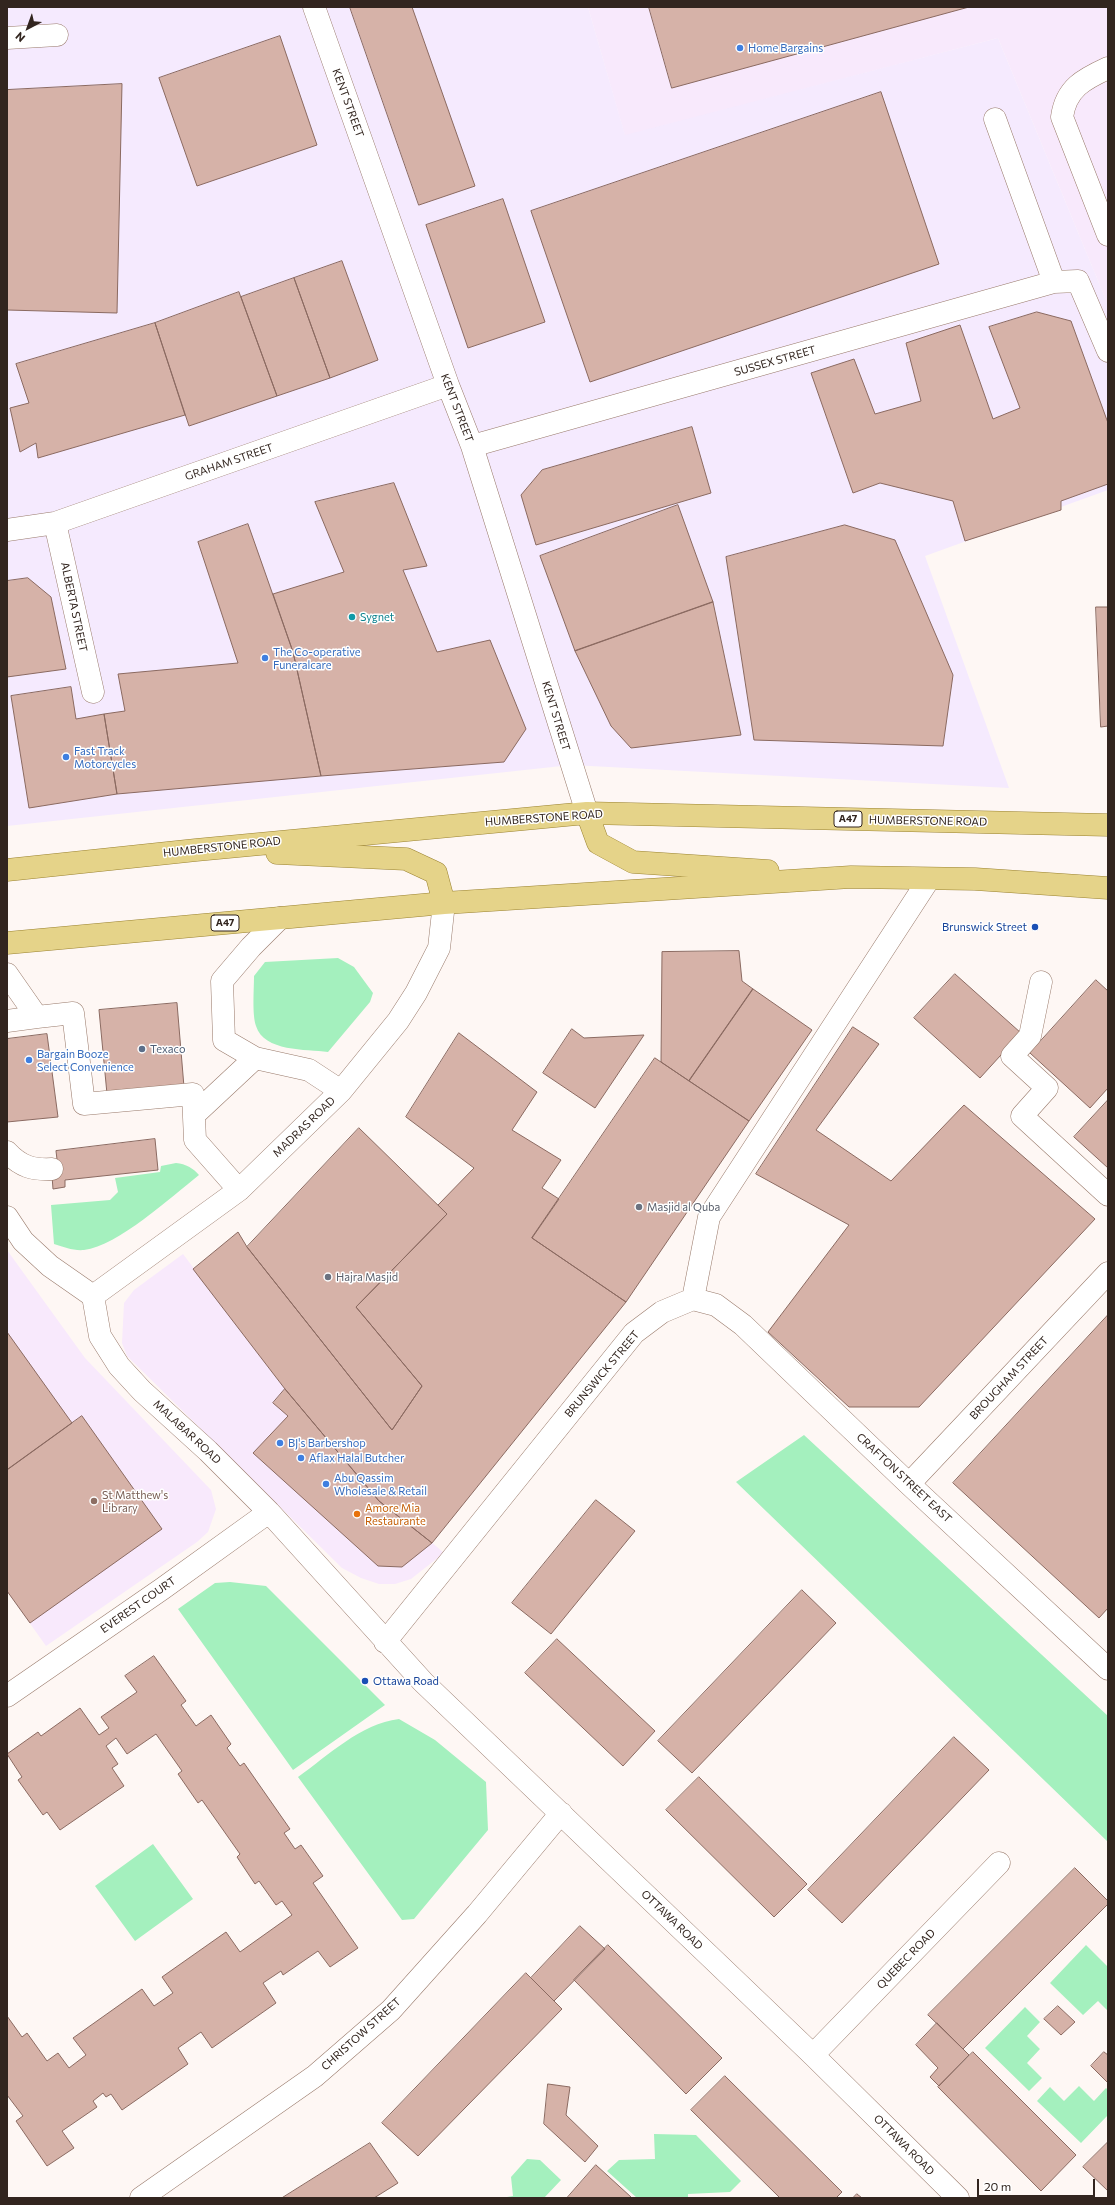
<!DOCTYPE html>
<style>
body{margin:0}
#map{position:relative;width:1115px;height:2205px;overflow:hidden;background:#fef7f4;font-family:Commissioner,sans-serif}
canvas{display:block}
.frame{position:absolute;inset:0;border:8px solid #32251f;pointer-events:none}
.north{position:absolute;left:8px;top:8px;width:40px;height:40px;-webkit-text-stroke:3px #fff;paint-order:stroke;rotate:221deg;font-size:11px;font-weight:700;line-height:16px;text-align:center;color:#32251f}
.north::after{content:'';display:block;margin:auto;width:14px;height:18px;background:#32251f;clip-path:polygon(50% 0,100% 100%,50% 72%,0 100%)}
.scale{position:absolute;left:977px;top:2179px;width:118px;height:18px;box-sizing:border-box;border:2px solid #32251f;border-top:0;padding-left:5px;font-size:12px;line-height:14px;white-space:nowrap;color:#32251f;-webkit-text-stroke:3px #fff;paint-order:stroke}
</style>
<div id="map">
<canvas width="1115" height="2205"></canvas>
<div class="frame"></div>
<div class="north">N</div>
<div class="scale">20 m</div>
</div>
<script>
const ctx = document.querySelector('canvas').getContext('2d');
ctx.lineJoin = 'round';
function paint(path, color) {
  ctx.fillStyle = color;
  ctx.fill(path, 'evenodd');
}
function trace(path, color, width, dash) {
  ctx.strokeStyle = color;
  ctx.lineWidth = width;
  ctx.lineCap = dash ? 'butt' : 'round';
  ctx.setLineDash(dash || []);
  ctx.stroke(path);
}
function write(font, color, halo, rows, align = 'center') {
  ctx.font = font + ' Commissioner,sans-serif';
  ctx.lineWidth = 3;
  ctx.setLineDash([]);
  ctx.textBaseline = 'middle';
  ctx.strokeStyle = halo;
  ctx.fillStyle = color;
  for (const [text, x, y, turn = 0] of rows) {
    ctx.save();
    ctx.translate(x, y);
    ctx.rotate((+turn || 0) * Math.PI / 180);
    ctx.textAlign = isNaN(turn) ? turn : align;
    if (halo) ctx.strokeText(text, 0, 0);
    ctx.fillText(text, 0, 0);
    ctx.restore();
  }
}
paint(new Path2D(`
 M588 7H1108V305L998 38 625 136Z
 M7 1250 85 1358 211 1490 216 1509 208 1532 197 1542 46 1646 7 1591Z
 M183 1254 285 1389 414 1527 444 1553 411 1579 395 1584H379L361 1578 342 1568 127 1356 122 1343 124 1303 134 1290Z`), '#f8e9fc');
paint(new Path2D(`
 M7 7H588L625 135 998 38 1108 305V490L925 556 1009 788 571 765 7 826Z`), '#f5eafe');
paint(new Path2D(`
 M338 958 354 967 373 993 370 1002 328 1052C306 1049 264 1052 256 1026 252 1014 254 990 254 976L265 962Z
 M176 1163C186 1164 193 1168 199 1175 171 1197 118 1246 84 1250 74 1251 63 1247 54 1244L51 1205 110 1200 118 1192 115 1178 160 1172 161 1166Z
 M804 1435 1108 1716V1842L736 1482Z
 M230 1582 266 1586 385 1705 293 1770 178 1609 215 1583Z
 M399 1719 435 1740 486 1782 488 1830 414 1919 402 1920 298 1777C329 1755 360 1724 399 1719Z
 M153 1844 193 1899 135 1941 95 1886Z
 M1086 1945 1108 1967V2011L1098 2001 1083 2015 1050 1983Z
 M1025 2007 1040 2022 1027 2036 1040 2049 1027 2063 1042 2078 1029 2091 985 2048Z
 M1079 2086 1094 2101 1106 2088 1108 2090V2115L1081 2143 1037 2101 1050 2087 1064 2101Z
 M654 2134 696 2135 741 2181 730 2192 688 2194V2198H637L607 2171 619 2160 655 2159Z
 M527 2159 540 2160 561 2180 544 2198H501L513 2196 511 2177Z`), '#a4f0be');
const building = new Path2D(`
 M350 7H412L475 186 419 205Z
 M649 7H969L672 88Z
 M280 36 317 145 197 186 159 78Z
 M122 84 117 313 7 310V90Z
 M881 92 939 264 590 382 531 211Z
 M503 199 545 322 468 348 426 225Z
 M342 261 378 360 330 378 294 278Z
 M294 278 330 378 277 396 241 297Z
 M239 292 277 396 189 426 155 323Z
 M1037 312 1071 321 1108 423V484L1061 501V510L965 541 953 501 880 483 853 493 811 373 854 359 875 414 921 401 906 343 960 325 993 419 1020 408 989 327Z
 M155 323 185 415 38 458 36 443 20 452 10 408 29 403 16 364Z
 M692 427 711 493 536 545 521 495 542 470Z
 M394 483 427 566 403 570 437 652 490 640 526 729 504 762 321 776 293 652 273 594 344 572 315 502Z
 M678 505 713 602 575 651 540 556Z
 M248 524 293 652 321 776 117 794 104 714 125 711 118 674 238 663 198 542Z
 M845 525 895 540 953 675 943 746 754 740 726 557Z
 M28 578 51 597 66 669 7 677V581Z
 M713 602 741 735 631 748 611 726 575 651Z
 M1096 607H1108V726L1101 727Z
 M71 687 76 719 104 714 117 794 29 808 11 696Z
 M739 951 742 981 753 989 689 1081 661 1062 662 952Z
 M955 974 1021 1033 980 1078 914 1018Z
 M1096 980 1108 991V1088L1090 1108 1030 1053Z
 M753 989 812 1030 749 1121 689 1081Z
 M177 1003 184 1087 107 1094 99 1010Z
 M853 1027 879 1044 816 1130 891 1181 964 1105 1095 1219 919 1407H849L768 1332 849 1225 756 1174Z
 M572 1029 584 1038 644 1035 595 1108 543 1073Z
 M459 1033 537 1092 512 1130 561 1160 542 1188 559 1199 532 1238 626 1302 432 1543 379 1501 285 1389 193 1269 238 1232 247 1247 392 1430 422 1386 356 1307 447 1214 438 1205 474 1168 406 1117Z
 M47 1034 58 1117 7 1122V1039Z
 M655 1058 749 1121 626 1302 532 1238Z
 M1108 1100V1168L1074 1137Z
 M359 1128 447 1214 356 1307 422 1386 392 1430 247 1247Z
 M155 1139 158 1170 65 1180V1187L53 1189 52 1176H59L56 1151Z
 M1108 1315V1608L1099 1618 953 1483Z
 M7 1332 72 1423 7 1470Z
 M285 1389 379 1501 432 1543 402 1567 378 1566 253 1453 288 1416 273 1403Z
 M82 1416 162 1529 30 1623 7 1591V1470Z
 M596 1500 635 1531 551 1634 512 1603Z
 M802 1590 836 1623 692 1773 658 1741Z
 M557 1639 655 1731 623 1766 525 1673Z
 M154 1656 186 1701 181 1705 196 1726 211 1715 231 1744 227 1748 240 1766 244 1763 290 1829 284 1833 295 1849 301 1845 323 1876 313 1883 358 1948 330 1967 318 1951 283 1975 281 1971 263 1983 276 2003 212 2048 201 2032 178 2048 188 2064 122 2110 111 2094 106 2097 103 2093 93 2101 97 2107 62 2131 74 2148 47 2166 16 2121 23 2116 7 2095V2016L22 2037 27 2033 47 2061 58 2053 69 2068 86 2055 73 2038 142 1989 154 2006 173 1993 162 1977 226 1932 240 1952 292 1915 282 1901 276 1905 259 1881 255 1884 237 1857 240 1854 202 1800 198 1803 178 1774 182 1771 156 1734 127 1754 116 1738 106 1746 118 1764 112 1768 124 1786 60 1830 47 1812 43 1815 18 1780 22 1777 7 1754 38 1732 41 1736 80 1708 99 1735 109 1728 101 1717 137 1692 125 1676Z
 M954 1737 989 1770 842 1923 808 1890Z
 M699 1777 807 1884 774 1917 666 1810Z
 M1075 1868 1108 1901V1904L963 2049 928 2015Z
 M580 1926 605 1949 554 2001 531 1978Z
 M608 1945 722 2058 686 2094 574 1980Z
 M526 1973 562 2009 418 2156 382 2123Z
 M1058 2006 1075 2022 1061 2035 1044 2019Z
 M937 2023 969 2055 939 2086 930 2077 938 2068 916 2045Z
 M973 2052 1076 2155 1041 2191 938 2087Z
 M1104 2052 1108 2055V2083L1091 2066Z
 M725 2076 842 2192 836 2198H780L691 2110Z
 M548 2084 570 2087 566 2115 598 2146 585 2162 544 2124Z
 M1108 2142V2191L1083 2167Z
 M370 2143 398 2183 374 2198H282Z
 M596 2165 631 2197 630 2198H567Z
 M857 2194 862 2198H853Z`);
paint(building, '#d6b2a8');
trace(building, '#8b6a61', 1);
const minor = new Path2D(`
 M314 7 448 385 472 446 587 813
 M7 38 57 35
 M1108 68C1084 79 1066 88 1062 117L1108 235
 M995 119 1054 282
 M472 446 1054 282 1078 281 1108 351
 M55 523 93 692
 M7 530 55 523 448 385
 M280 918 251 947 222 981 224 1040 255 1058 309 1070 341 1091
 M7 974 37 1017 73 1013 84 1104 193 1094 195 1140 239 1190
 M1041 982 1030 1036 1012 1056 1047 1088 1022 1116 1108 1195
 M7 1021 37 1017
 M195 1114 255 1058
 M7 1152C21 1167 33 1170 52 1169
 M7 1217 23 1241 50 1266 93 1296 100 1336 119 1366 142 1391 208 1451 269 1512 423 1682 813 2055 958 2198
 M93 1296 239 1190 341 1091 398 1021 416 993 439 948 444 903
 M693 1299 716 1305 743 1325 909 1484 1108 1669
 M693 1299 709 1217 929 879
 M909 1484 1108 1273
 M385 1642 634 1333 662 1312 693 1299
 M7 1696 162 1589 269 1512
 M813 2055 999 1863
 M141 2198 315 2076 391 2010 477 1914 561 1813`);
const major = new Path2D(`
 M587 813 598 843 633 862 768 871
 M277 853 406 859 436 873 444 903
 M7 870 196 850 587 813 1108 825
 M7 943 444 903 851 877 975 879 1108 888`);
trace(minor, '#997a6b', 23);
trace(major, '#9b8331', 23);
trace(minor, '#fff', 22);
trace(major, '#e5d389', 22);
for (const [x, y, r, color] of [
 [740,48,4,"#3f7fe0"],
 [352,617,4,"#0f9aa8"],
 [265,658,4,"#3f7fe0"],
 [66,757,4,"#3f7fe0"],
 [1035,927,4,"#1a4fb4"],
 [142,1049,4,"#5c6f8a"],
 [29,1060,4,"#3f7fe0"],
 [639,1207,4,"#6b7280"],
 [328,1277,4,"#6b7280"],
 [280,1443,4,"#3f7fe0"],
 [301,1458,4,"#3f7fe0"],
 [326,1484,4,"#3f7fe0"],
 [94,1501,4,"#8d6e63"],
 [357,1514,4,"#e8710a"],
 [365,1681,4,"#1a4fb4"]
]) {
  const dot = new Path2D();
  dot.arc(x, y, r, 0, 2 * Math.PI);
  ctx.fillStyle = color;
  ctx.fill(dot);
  trace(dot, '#fff', 1.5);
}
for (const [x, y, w] of [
 [848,819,28],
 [225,923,28]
]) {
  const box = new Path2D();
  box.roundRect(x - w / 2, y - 8, w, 16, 3);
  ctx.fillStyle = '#fff';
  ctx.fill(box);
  trace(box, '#32251f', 1);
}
write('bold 10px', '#32251f', null, [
 ["A47",848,819],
 ["A47",225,923]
]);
write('11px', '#366cbe', '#fff', [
 ["Home Bargains",748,48],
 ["The Co-operative",273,652],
 ["Funeralcare",273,665],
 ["Fast Track",74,751],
 ["Motorcycles",74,764],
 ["Bargain Booze",37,1054],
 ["Select Convenience",37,1067],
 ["BJ's Barbershop",288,1443],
 ["Aflax Halal Butcher",309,1458],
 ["Abu Qassim",334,1478],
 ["Wholesale & Retail",334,1491]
], 'left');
write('11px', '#32251f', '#fff', [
 ["KENT STREET",348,103,70],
 ["SUSSEX STREET",775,361,-16],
 ["KENT STREET",457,408,69],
 ["GRAHAM STREET",229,462,-19],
 ["ALBERTA STREET",74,607,78],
 ["KENT STREET",556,716,73],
 ["HUMBERSTONE ROAD",544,818,-4],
 ["HUMBERSTONE ROAD",928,821,1],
 ["HUMBERSTONE ROAD",222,847,-6],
 ["MADRAS ROAD",304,1127,-44],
 ["BRUNSWICK STREET",602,1374,-50],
 ["BROUGHAM STREET",1009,1378,-47],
 ["MALABAR ROAD",187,1432,43],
 ["CRAFTON STREET EAST",904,1478,43],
 ["EVEREST COURT",138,1605,-35],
 ["OTTAWA ROAD",672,1920,44],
 ["QUEBEC ROAD",906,1959,-46],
 ["CHRISTOW STREET",361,2034,-42],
 ["OTTAWA ROAD",904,2145,45]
]);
write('11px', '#0d838f', '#fff', [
 ["Sygnet",360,617]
], 'left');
write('11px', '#164399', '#fff', [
 ["Brunswick Street",1027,927],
 ["Ottawa Road",373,1681,"left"]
], 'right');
write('11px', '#4e5e75', '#fff', [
 ["Texaco",150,1049]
], 'left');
write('11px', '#5b616d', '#fff', [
 ["Masjid al Quba",647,1207],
 ["Hajra Masjid",336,1277]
], 'left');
write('11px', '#785e54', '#fff', [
 ["St Matthew's",102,1495],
 ["Library",102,1508]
], 'left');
write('11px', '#c56008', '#fff', [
 ["Amore Mia",365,1508],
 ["Restaurante",365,1521]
], 'left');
</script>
